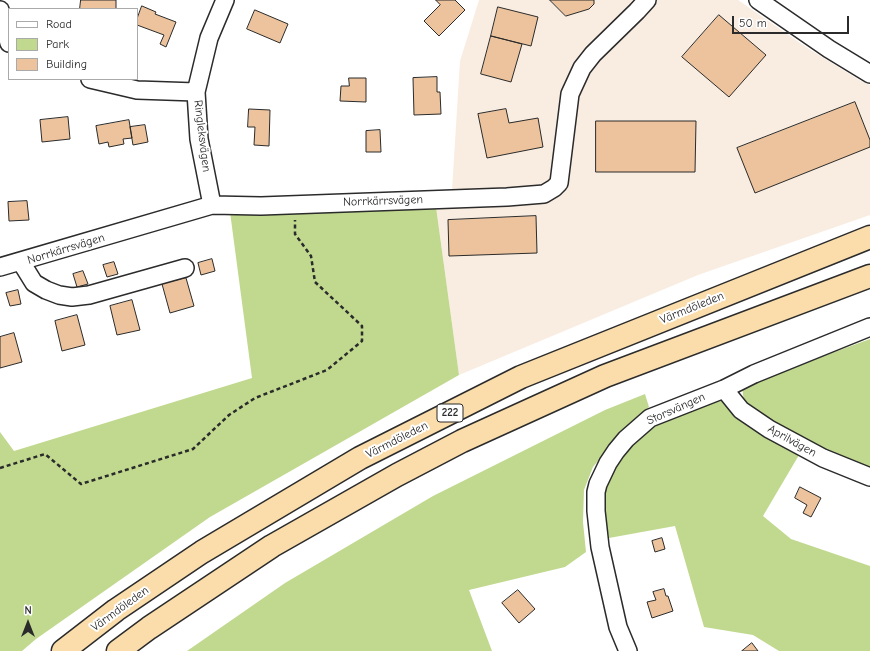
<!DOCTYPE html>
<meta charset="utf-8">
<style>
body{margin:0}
#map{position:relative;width:870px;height:651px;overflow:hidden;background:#fff;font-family:"Comic Neue",sans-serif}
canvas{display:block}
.legend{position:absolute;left:8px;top:8px;width:130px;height:72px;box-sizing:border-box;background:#fff;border:1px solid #aaa;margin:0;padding:5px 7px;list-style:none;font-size:12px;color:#2b2b2b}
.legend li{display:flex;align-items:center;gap:8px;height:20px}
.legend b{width:20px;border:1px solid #aaa}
.north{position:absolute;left:8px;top:603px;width:40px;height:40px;-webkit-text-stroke:3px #fff;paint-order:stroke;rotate:0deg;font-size:11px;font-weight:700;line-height:16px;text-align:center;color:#2b2b2b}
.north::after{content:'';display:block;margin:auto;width:14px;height:18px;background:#2b2b2b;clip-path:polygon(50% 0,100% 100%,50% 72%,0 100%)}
.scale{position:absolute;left:732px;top:16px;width:117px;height:18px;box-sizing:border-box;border:2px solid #2b2b2b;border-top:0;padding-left:5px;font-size:12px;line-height:14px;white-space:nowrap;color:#2b2b2b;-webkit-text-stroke:3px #fff;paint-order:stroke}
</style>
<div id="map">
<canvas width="870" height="651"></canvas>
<ul class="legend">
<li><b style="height:5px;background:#fff"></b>Road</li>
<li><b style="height:11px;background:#c1d98f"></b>Park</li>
<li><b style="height:11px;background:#ecc39c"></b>Building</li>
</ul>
<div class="north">N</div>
<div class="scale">50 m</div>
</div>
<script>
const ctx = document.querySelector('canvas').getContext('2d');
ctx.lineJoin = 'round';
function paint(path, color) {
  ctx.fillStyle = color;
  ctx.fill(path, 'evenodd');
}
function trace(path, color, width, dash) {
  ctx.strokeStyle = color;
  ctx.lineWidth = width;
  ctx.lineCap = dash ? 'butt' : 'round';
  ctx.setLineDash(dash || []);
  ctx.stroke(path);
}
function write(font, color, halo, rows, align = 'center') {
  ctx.font = font + ' "Comic Neue",sans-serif';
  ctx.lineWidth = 4;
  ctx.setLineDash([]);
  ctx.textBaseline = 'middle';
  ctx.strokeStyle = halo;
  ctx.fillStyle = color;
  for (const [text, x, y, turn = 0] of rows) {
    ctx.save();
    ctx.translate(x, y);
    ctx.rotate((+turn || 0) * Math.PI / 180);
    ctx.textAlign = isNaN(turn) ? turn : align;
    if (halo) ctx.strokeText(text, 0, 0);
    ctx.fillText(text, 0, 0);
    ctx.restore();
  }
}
paint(new Path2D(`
 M479 0H738L809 49 861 81 870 85V215L698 275 459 375 436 207 439 200 452 190 460 61Z`), '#f9ede1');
paint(new Path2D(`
 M436 207 459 375 210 517 36 639 22 651H0V432L14 451 252 378 230 212Z
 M870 339V468L818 447 744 403 742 386Z
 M645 394 649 407 626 427 593 467 584 490 583 522 586 552 565 567 469 590 492 651H187L285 583 433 496 605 410Z
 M723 400 746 422 799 455 763 516 791 539 870 566V651H779L753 635 704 627 675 526 609 538 602 502 607 481 624 448 654 423Z`), '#c1d98f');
const building = new Path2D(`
 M81 0H116V9H80Z
 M436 0H455L465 10 439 36 424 21 440 5Z
 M550 0H594V4L589 9 566 16Z
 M142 6 156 12 155 14 176 22 166 47 160 44 164 35 137 25V19Z
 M498 7 538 17 531 46 491 36Z
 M255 10 288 24 280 43 247 29Z
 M719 15 766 55 729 97 682 57Z
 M491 36 522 44 511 82 481 74Z
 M437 77V92H440L441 114 414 115 413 78Z
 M349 78H366V102L340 101 341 86H349Z
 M855 102 870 140V147L755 193 737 148Z
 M249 109 270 110 269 146 254 145 255 127H248Z
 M506 109 509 123 538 118 543 147 487 158 478 114Z
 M68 117 70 139 42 142 40 120Z
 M129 120 132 138 123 139 124 144 109 147 108 142 99 144 96 126Z
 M596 121H696L695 172H596Z
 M145 125 148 142 133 145 130 127Z
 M380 130 381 152H366V131Z
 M27 201 29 220 9 221 8 202Z
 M536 216 537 253 449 256 448 220Z
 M212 259 215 271 201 275 198 263Z
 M114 262 118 274 107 277 103 265Z
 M83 271 88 284 77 287 73 274Z
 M186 278 194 306 170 313 162 284Z
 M18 290 21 304 10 306 6 293Z
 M132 300 140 330 117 335 110 306Z
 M77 315 85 345 62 351 55 321Z
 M14 333 22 362 0 368V337Z
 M800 487 821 498 811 517 803 513 807 505 795 498Z
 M662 538 665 549 655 552 652 541Z
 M664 589 666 596H668L673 611 652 618 647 602 656 600 653 592Z
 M518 590 535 609 519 623 502 603Z
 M752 643 758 651H742Z`);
paint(building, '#ecc39c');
trace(building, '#2b2b2b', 1);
const minor = new Path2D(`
 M758 0 829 49 870 74
 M0 10 9 43
 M90 79 137 90 196 92
 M212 205 199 139 196 92 209 38 225 0
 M21 262 34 283 46 290 59 295 72 297 89 295 185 268
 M0 267 212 205 261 206 507 197 544 194 554 188 559 183 570 94 582 68 593 54 637 11 647 0
 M724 389 741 410 769 429 823 458 870 477
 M628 651 618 627 600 547 596 511V492L598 484 608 463 616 451 626 439 650 418 724 389 754 374 870 327`);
const highway = new Path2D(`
 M63 651 116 610 202 552 360 458 521 377 870 237
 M118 651 149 628 272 546 397 475 462 441 605 376 870 276`);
trace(minor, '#2b2b2b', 20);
trace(highway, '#2b2b2b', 25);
trace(new Path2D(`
 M0 468 45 454 81 484 193 449 229 415 255 398 327 370 362 341V326L315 282 311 256 295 234V220`), '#2b2b2b', 2.5, [4, 3]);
trace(minor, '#fff', 17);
trace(highway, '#faddab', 22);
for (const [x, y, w] of [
 [450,413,26]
]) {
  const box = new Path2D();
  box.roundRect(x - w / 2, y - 9, w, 18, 3);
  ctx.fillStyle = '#fff';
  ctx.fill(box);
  trace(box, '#2b2b2b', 1);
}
write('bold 11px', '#2b2b2b', null, [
 ["222",450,413]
]);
write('12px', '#2b2b2b', '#fff', [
 ["Ringleksvägen",202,136,83],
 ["Norrkärrsvägen",383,201,-2],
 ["Norrkärrsvägen",66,249,-17],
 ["Värmdöleden",692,308,-22],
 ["Storsvängen",676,409,-24],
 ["Värmdöleden",397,440,-27],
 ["Aprilvägen",792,441,29],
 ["Värmdöleden",120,609,-36]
]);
</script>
